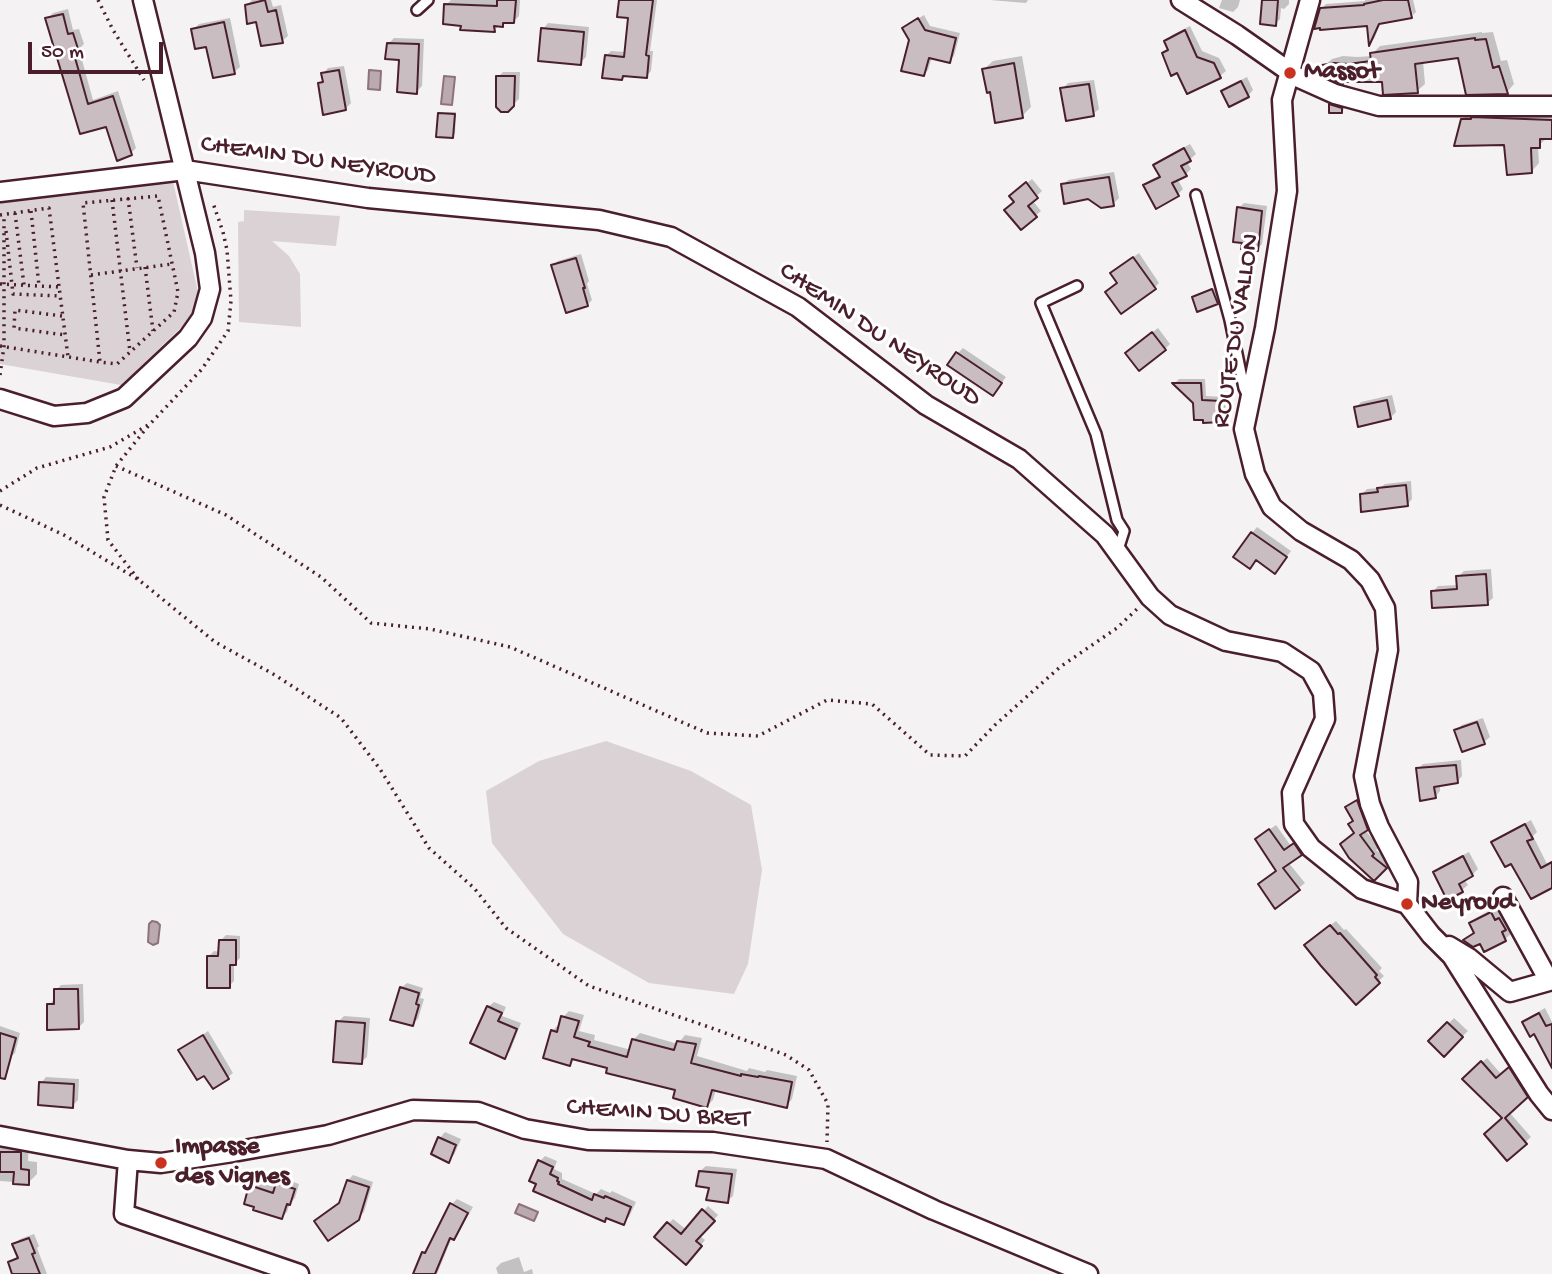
<!DOCTYPE html>
<style>
body{margin:0}
#map{position:relative;width:1552px;height:1274px;overflow:hidden;background:#f4f2f2;font-family:"Gochi Hand",sans-serif}
canvas{display:block}
.scale{position:absolute;left:28px;top:42px;width:135px;height:32px;box-sizing:border-box;border:4px solid #4a1f2b;border-top:0;padding-left:9px;font-size:21px;line-height:24px;white-space:nowrap;color:#4a1f2b;-webkit-text-stroke:5px #fff;paint-order:stroke}
</style>
<div id="map">
<canvas width="1552" height="1274"></canvas>
<div class="scale">50 m</div>
</div>
<script>
const ctx = document.querySelector('canvas').getContext('2d');
ctx.lineJoin = 'round';
function paint(path, color) {
  ctx.fillStyle = color;
  ctx.fill(path, 'evenodd');
}
function trace(path, color, width, dash) {
  ctx.strokeStyle = color;
  ctx.lineWidth = width;
  ctx.lineCap = dash ? 'butt' : 'round';
  ctx.setLineDash(dash || []);
  ctx.stroke(path);
}
function write(font, color, halo, rows, align = 'center') {
  ctx.font = font + ' "Gochi Hand",sans-serif';
  ctx.lineWidth = 6;
  ctx.setLineDash([]);
  ctx.textBaseline = 'middle';
  ctx.strokeStyle = halo;
  ctx.fillStyle = color;
  for (const [text, x, y, turn = 0] of rows) {
    ctx.save();
    ctx.translate(x, y);
    ctx.rotate((+turn || 0) * Math.PI / 180);
    ctx.textAlign = isNaN(turn) ? turn : align;
    if (halo) ctx.strokeText(text, 0, 0);
    ctx.fillText(text, 0, 0);
    ctx.restore();
  }
}
paint(new Path2D(`
 M172 177 198 292 190 319 121 385 0 364V196Z
 M244 210 340 216 336 246 272 241 289 256 300 274 301 327 239 322 238 222 244 221Z
 M606 741 691 771 751 805 762 870 748 964 734 994 649 983 563 934 492 843 486 791 539 761Z`), '#dbd2d5');
const water = new Path2D(`
 M369 70 381 71 380 90 368 89Z
 M444 76 455 77 452 105 441 104Z
 M152 921 157 922 160 925 158 943 153 945 148 942 149 924Z
 M519 1204 538 1212 534 1221 515 1213Z`);
paint(water, '#baa9ae');
trace(water, '#8d727a', 2);
paint(new Path2D(`
 M252 0H271L273 7 281 5 288 36 282 41 257 20 247 5Z
 M451 0H520L519 16 513 22 506 21 494 30 446 5Z
 M621 0H657L650 51H653L651 71 646 77 625 74 622 78 606 56 611 51 626 52 630 16Z
 M990 0H1028L1026 3Z
 M1222 0H1240L1238 7 1233 12 1219 8Z
 M1264 0H1289V4L1284 9 1281 8 1280 19 1275 24Z
 M1365 0H1406L1409 15H1412L1381 22 1374 39 1371 42 1368 24 1321 9 1326 4 1365 1Z
 M1409 0H1413L1416 12 1413 15Z
 M68 9 73 30 79 29 84 44 79 49 93 100 118 91 136 148 131 153 107 125 81 132 47 19 53 13Z
 M924 15 930 26 960 33 954 56 949 61 932 57 928 70 923 75 911 40 909 24Z
 M230 18 240 67 234 72 193 30 199 24Z
 M548 23 589 27 586 57 580 63 543 29Z
 M1190 26 1202 51 1219 58 1226 71 1220 76 1187 91 1178 71 1164 53 1169 48 1166 41 1172 35Z
 M1482 32V33L1493 32 1501 61 1507 60 1514 84 1507 92 1459 56 1423 61 1425 84 1417 91 1383 80 1324 66 1332 59 1343 56 1357 57 1372 56V54L1380 46Z
 M394 38 424 39 422 86 416 92 401 58 388 44Z
 M1022 56 1031 107 1022 116 991 90 984 69 993 61Z
 M344 66 351 103 345 109 320 83 324 79 323 74 328 68Z
 M503 72H520L519 99 507 110 498 77Z
 M1247 77 1253 90 1248 96 1223 91 1229 86Z
 M1094 80 1099 109 1093 114 1062 89 1068 83Z
 M1333 102 1344 106V109L1342 112H1331V104Z
 M441 112H456L455 134 452 136 439 114Z
 M1470 112H1552V137L1547 138 1538 146 1539 163 1532 171 1506 143 1463 119Z
 M1190 144 1196 154 1187 162 1191 169 1186 174 1177 178 1183 189 1178 194 1145 186 1150 180 1161 175 1155 165 1161 160Z
 M1114 172 1119 198 1113 204 1088 197 1063 185 1068 180Z
 M1032 179 1042 191 1032 200 1041 211 1021 228 1016 201 1017 191Z
 M1244 203 1267 206 1262 244 1257 249 1239 208Z
 M1139 253 1159 283 1154 288 1119 283 1117 269Z
 M581 254 589 281 587 284 592 300 587 305 553 266 558 261Z
 M1214 288 1219 300 1217 303 1194 297Z
 M1158 328 1170 344 1165 349 1132 348Z
 M963 348 1006 377 998 388 958 353Z
 M1179 379H1205L1206 396 1225 397 1226 415 1221 420 1195 402 1175 383Z
 M1392 395 1396 412 1390 418 1356 408 1361 402Z
 M1411 481 1412 499 1407 505 1361 495 1367 489 1380 488 1385 484Z
 M1257 527 1291 551 1275 572 1252 533Z
 M1491 569 1493 598 1487 603 1433 592 1438 586 1459 585 1458 577 1464 571Z
 M1483 718 1490 737 1484 742 1456 731 1462 725Z
 M1461 760 1462 776 1457 782 1440 784V791L1435 797 1418 769 1423 764Z
 M1363 796 1372 823 1365 830 1379 847 1376 850 1391 862 1374 879 1355 833 1354 820 1347 808Z
 M1531 820 1537 832 1533 836 1547 864 1552 861V886L1511 861 1493 842 1499 837Z
 M1276 825 1291 846 1300 839 1306 848 1288 862 1305 883 1276 906 1278 870 1263 834Z
 M1469 852 1478 869 1472 875 1464 879 1468 885 1462 890 1435 872 1440 867Z
 M1496 907 1501 916 1505 914 1510 924 1507 927 1511 934 1505 939 1480 941 1465 940 1475 932 1471 924 1476 918Z
 M1336 921 1344 930 1346 929 1382 968 1379 971 1384 976 1356 1003 1312 939Z
 M226 935 240 936V958L234 964V981L229 986 209 956 214 951 220 952 221 940Z
 M407 983 423 988 420 998 424 999 418 1019 412 1024 401 988Z
 M83 984 84 1022 78 1028 49 1005 54 999 56 990 61 985Z
 M494 1002 506 1007 502 1016 521 1023 510 1051 504 1057 488 1007Z
 M1545 1008 1552 1022V1060L1535 1032 1524 1022 1529 1017Z
 M569 1011 584 1015 579 1031 595 1035 594 1040 631 1050 634 1039 640 1033 678 1044 685 1035 702 1038 697 1056 747 1071 749 1068 765 1072 767 1070 797 1076 792 1099 786 1106 716 1089 713 1100 707 1106 677 1089 609 1067 576 1058 570 1064 552 1031 558 1025H561L563 1017Z
 M344 1016 370 1018 367 1057 361 1062 338 1022Z
 M1454 1018 1468 1031 1444 1054 1431 1041Z
 M0 1026 20 1033 15 1053 9 1058 0 1056Z
 M208 1031 233 1073 228 1077 204 1074 181 1050Z
 M1487 1058 1502 1075 1515 1064 1532 1091 1509 1112 1531 1137 1508 1158 1504 1118 1464 1079Z
 M46 1077 79 1079 78 1100 72 1106 41 1083Z
 M445 1132 461 1139 454 1155 448 1160 433 1153 440 1138Z
 M0 1143 29 1144 28 1161 37 1162V1174L28 1183 0 1181Z
 M545 1156 557 1161 554 1169 562 1173V1179L596 1194 601 1189 610 1193 612 1191 636 1202 629 1217 623 1223 607 1217 604 1220 535 1191 540 1161Z
 M706 1166 737 1169 733 1196 727 1201 711 1186 700 1171Z
 M353 1175 373 1182 364 1212 358 1218 341 1202 348 1180Z
 M283 1178 299 1184 295 1198 290 1203 287 1212 282 1217 251 1186 256 1181 276 1187Z
 M457 1199 473 1207 459 1232 454 1238 452 1237 437 1274H415L423 1253 430 1247 452 1204Z
 M708 1206 718 1215 700 1236 705 1240 691 1258 657 1236 673 1219 687 1230Z
 M34 1234 39 1246 37 1248 47 1274H14L10 1263 19 1256 14 1244 20 1239Z
 M519 1257 524 1272 532 1269 533 1274H498L496 1268 501 1263Z`), '#0003');
const building = new Path2D(`
 M265 0 268 12 276 10 283 43 261 46 256 22 247 24 245 5Z
 M497 0H516L514 23H503V27L494 26 495 32 460 30 461 26 443 24 444 4 497 6Z
 M619 0H653L646 55 649 56 647 78 623 76 622 80 602 78 605 55 624 57 628 18 617 17Z
 M1262 0H1278L1276 26 1260 24Z
 M1383 0H1408L1412 18 1379 24 1369 46 1367 26 1320 30V28L1314 29 1320 8 1364 5V4Z
 M63 14 68 34 73 33 79 52 74 54 88 104 113 96 132 155 117 161 106 127 80 134 45 18Z
 M918 18 925 30 956 38 950 63 929 58 924 76 901 71 909 40 902 28Z
 M224 22 235 74 213 78 206 47 195 49 191 29Z
 M541 28 584 32 581 65 538 61Z
 M1185 30 1197 57 1214 63 1221 78 1187 94 1177 73 1171 76 1162 53 1168 50 1164 41Z
 M1475 38V40L1486 39 1493 68 1499 66 1508 94 1466 95 1458 58 1415 64 1418 93 1383 95 1382 82H1343V84L1323 76 1322 65 1334 63 1348 64 1371 61 1370 53Z
 M387 43 419 44 417 94 397 92 399 60 385 59Z
 M1014 63 1023 118 995 123 990 92 987 93 982 69Z
 M339 70 346 110 323 115 318 83 323 82 321 73Z
 M496 76H515L514 106 508 112H501L496 107Z
 M1241 81 1249 97 1229 107 1221 91Z
 M1089 84 1094 116 1066 121 1060 88Z
 M1329 104 1342 108V113H1329Z
 M438 113 455 114 453 138 436 137Z
 M1471 117 1552 120V139H1540V148H1531L1532 173 1507 175 1504 145 1454 146 1461 119H1471Z
 M1184 148 1191 161 1181 166 1187 176 1172 183 1179 196 1156 209 1143 185 1160 177 1153 165Z
 M1109 177 1114 206 1101 208 1088 199 1064 204 1061 184Z
 M1026 182 1038 198 1028 206 1037 217 1021 230 1004 210 1014 202 1009 196Z
 M1237 207 1262 211 1258 251 1241 249 1242 243 1233 242Z
 M1133 257 1156 289 1121 314 1105 292 1117 283 1110 273Z
 M576 258 585 288H583L588 306 566 313 551 265Z
 M1212 289 1218 304 1197 312 1192 297Z
 M1152 332 1166 350 1139 371 1125 353Z
 M956 352 1002 383 993 396 947 365Z
 M1172 383H1201L1202 400 1221 401V422L1203 423V420H1194L1193 403Z
 M1387 400 1391 419 1358 427 1354 407Z
 M1406 485 1408 506 1361 512 1360 494 1378 492 1377 488Z
 M1251 532 1287 557 1275 574 1256 560 1250 569 1233 557Z
 M1486 574 1488 605 1432 608 1431 591 1457 589 1456 576Z
 M1477 722 1485 744 1462 752 1454 730Z
 M1456 765 1458 783 1434 787 1436 798 1420 801 1416 768Z
 M1357 800 1368 830 1360 835 1374 854 1372 856 1387 868 1374 881 1349 858 1340 844 1354 833 1348 824 1353 821 1345 807Z
 M1525 824 1533 839 1527 841 1541 868 1552 862V888L1531 899 1511 864 1505 867 1491 842Z
 M1269 829 1284 850 1294 843 1302 855 1283 868 1300 890 1275 909 1258 884 1276 871 1255 839Z
 M1463 856 1473 876 1459 884 1463 892 1447 900 1433 872Z
 M1491 912 1495 920 1499 918 1506 930 1502 932 1506 941 1484 952 1480 944 1473 947 1463 940 1474 933 1469 923Z
 M1330 925 1338 934 1340 933 1377 975 1375 977 1380 983 1356 1005 1321 966 1304 945Z
 M219 940H236V965H230V988H207V956H218Z
 M400 987 419 993 416 1004 419 1005 413 1026 390 1020Z
 M54 989H78L79 1029 47 1030V1004H54Z
 M487 1006 502 1013 498 1021 517 1029 505 1059 470 1043Z
 M1539 1013 1546 1026 1552 1024V1068L1534 1034 1530 1037 1522 1022Z
 M561 1016 579 1021 574 1037 590 1042 588 1046 627 1057 632 1039 674 1050 677 1041 696 1044 691 1063 741 1076V1074L758 1077 759 1076 792 1082 787 1108 712 1090 707 1108 673 1098 675 1090 606 1073 607 1068 572 1059 570 1066 543 1058 551 1030 557 1032Z
 M336 1021 365 1023 362 1064 333 1062Z
 M1447 1022 1463 1037 1444 1057 1428 1041Z
 M0 1033 16 1038 5 1079 0 1078Z
 M203 1035 229 1079 213 1089 204 1076 197 1080 178 1050Z
 M1481 1061 1496 1078 1509 1067 1528 1097 1505 1118 1527 1144 1507 1161 1484 1134 1502 1118 1462 1079Z
 M39 1082 74 1084 73 1108 38 1105Z
 M438 1137 456 1145 449 1163 431 1154Z
 M0 1152H21V1169L29 1170V1185L13 1184 14 1172H0Z
 M538 1160 553 1167 550 1174 558 1178 557 1181 559 1182 558 1184 592 1200 594 1194 604 1198 605 1196 631 1207 624 1225 606 1218 605 1222 533 1191 536 1184 529 1181Z
 M699 1171 732 1174 728 1203 706 1200 709 1188 696 1186Z
 M347 1180 369 1187 359 1220 328 1241 314 1221 339 1203Z
 M276 1183 295 1189 290 1205 287 1204 282 1219 253 1210 254 1207 244 1204 249 1185 273 1193Z
 M450 1203 468 1213 454 1240 450 1238 435 1274H413L422 1252 425 1253Z
 M702 1209 715 1221 696 1241 702 1246 686 1265 654 1237 667 1222 681 1234Z
 M29 1238 35 1253 32 1254 40 1274H12L8 1262 18 1258 12 1244Z`);
paint(building, '#cabdc1');
trace(building, '#4a1f2b', 2);
const service = new Path2D(`
 M417 10 428 0
 M1196 195 1230 320 1244 388 1248 396
 M1077 286 1041 303 1096 434 1117 520 1124 531 1118 550`);
const minor = new Path2D(`
 M1181 0 1237 35 1297 77 1335 94 1379 106H1552
 M1310 0 1282 100 1287 191 1265 328 1244 429 1255 474 1272 507 1301 531 1351 560 1370 580 1385 608 1388 650 1364 776 1370 804 1379 827 1408 882 1407 904 1431 935 1452 956 1539 1094 1552 1110
 M0 192 185 170 368 198 599 220 671 237 798 307 926 405 1019 459 1105 535 1150 597 1170 615 1226 641 1282 652 1311 671 1323 693 1325 719 1292 793 1294 824 1311 848 1362 889 1407 904
 M0 399 54 416 87 413 124 398 188 338 202 318 210 289 205 253 143 0
 M1449 946 1469 958 1510 992 1549 981 1503 897
 M0 1136 128 1160 161 1163 233 1152 328 1135 413 1110 478 1112 525 1129 588 1140 713 1142 826 1159 934 1210 1088 1274
 M128 1160 124 1214 299 1274`);
trace(service, '#4a1f2b', 14);
trace(minor, '#4a1f2b', 23);
trace(new Path2D(`
 M98 0 113 30 144 80
 M128 198 137 268
 M112 200 130 352
 M31 211 39 286
 M15 213 24 285
 M0 215 49 208 68 357
 M6 231 13 294 60 296
 M145 267 153 331
 M91 275 172 264
 M0 284 59 287
 M62 316 15 310 14 328 65 335
 M0 346 100 362 117 364 174 312 178 292 158 196 83 203 100 362
 M0 375 4 346V215
 M116 466 226 515 321 577 371 623 430 629 510 647 707 733 758 736 827 700 872 704 930 755 965 756 995 725 1060 667 1117 628 1137 609
 M0 491 37 468 110 447 150 424 202 369 228 331 231 301 227 250 223 232 213 203
 M0 505 64 535 139 580 215 642 275 675 341 718 380 769 429 848 474 888 506 928 589 986 706 1026 786 1055 809 1070 828 1104 827 1142
 M138 579 108 540 104 497 116 466 149 425`), '#4a1f2b', 3.5, [2, 5]);
trace(service, '#fff', 9);
trace(minor, '#fff', 18);
for (const [x, y, r, color] of [
 [1290,73,7,"#c8321e"],
 [1407,904,7,"#c8321e"],
 [161,1163,7,"#c8321e"]
]) {
  const dot = new Path2D();
  dot.arc(x, y, r, 0, 2 * Math.PI);
  ctx.fillStyle = color;
  ctx.fill(dot);
  trace(dot, '#fff', 2.5);
}
write('bold 26px', '#4a1f2b', '#fff', [
 ["Massot",1304,73],
 ["Neyroud",1421,904],
 ["Impasse",175,1148],
 ["des Vignes",175,1178]
], 'left');
write('26px', '#4a1f2b', '#fff', [
 ["CHEMIN DU NEYROUD",318,162,8],
 ["ROUTE DU VALLON",1238,331,-81],
 ["CHEMIN DU NEYROUD",879,336,34],
 ["CHEMIN DU BRET",658,1115,4]
]);
</script>
